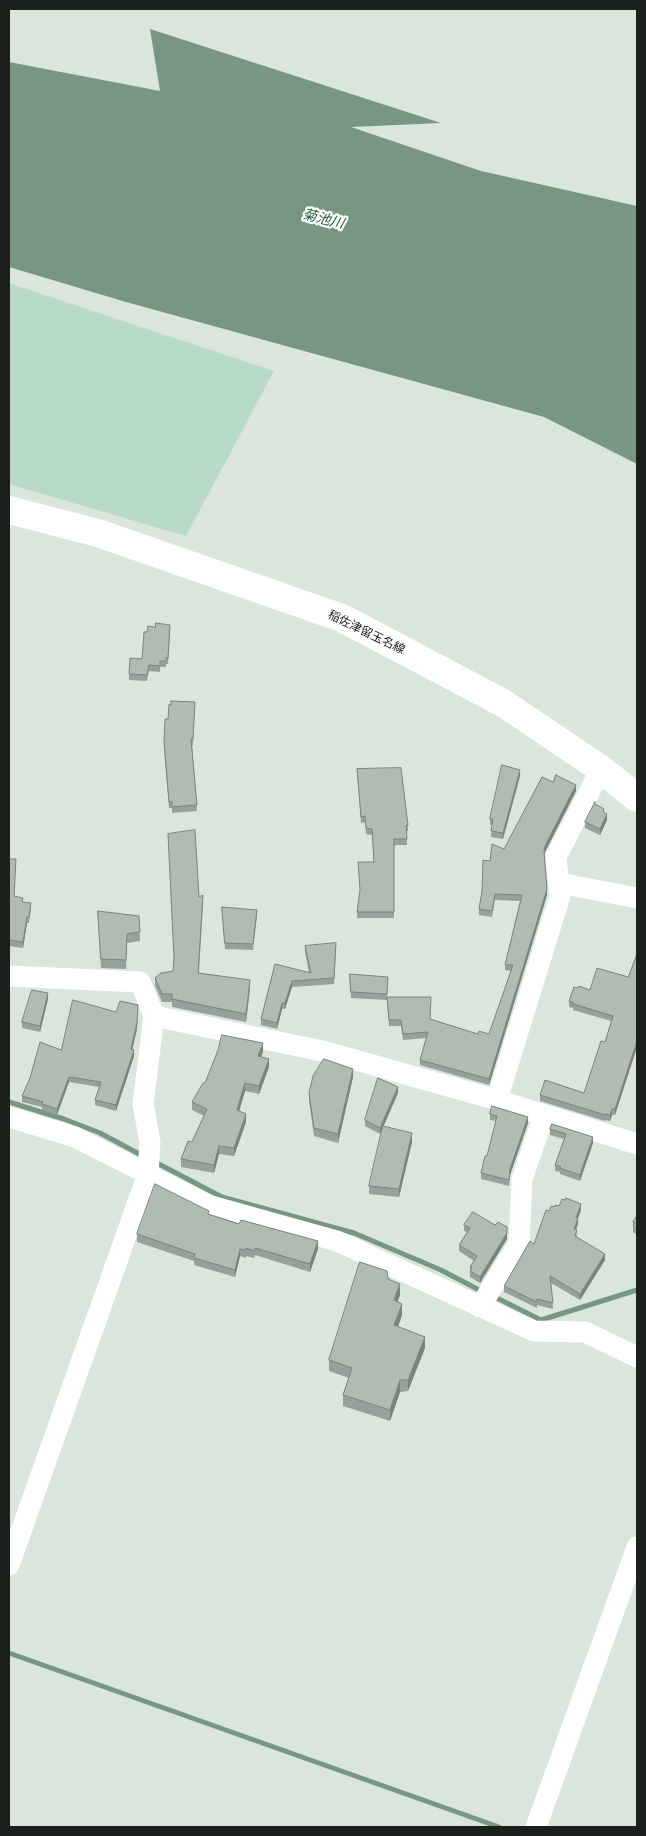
<!DOCTYPE html>
<meta charset="utf-8">
<style>
body{margin:0}
#map{position:relative;width:646px;height:1836px;overflow:hidden;background:#d9e5dd;font-family:"Titillium Web",sans-serif}
canvas{display:block}
.frame{position:absolute;inset:0;border:10px solid #1c201d;pointer-events:none}
</style>
<div id="map">
<canvas width="646" height="1836"></canvas>
<div class="frame"></div>
</div>
<script>
const ctx = document.querySelector('canvas').getContext('2d');
ctx.lineJoin = 'round';
function paint(path, color) {
  ctx.fillStyle = color;
  ctx.fill(path, 'evenodd');
}
function trace(path, color, width, dash) {
  ctx.strokeStyle = color;
  ctx.lineWidth = width;
  ctx.lineCap = dash ? 'butt' : 'round';
  ctx.setLineDash(dash || []);
  ctx.stroke(path);
}
function write(font, color, halo, rows, align = 'center') {
  ctx.font = font + ' "Titillium Web","Noto Sans JP",sans-serif';
  ctx.lineWidth = 4.5;
  ctx.setLineDash([]);
  ctx.textBaseline = 'middle';
  ctx.strokeStyle = halo;
  ctx.fillStyle = color;
  for (const [text, x, y, turn = 0] of rows) {
    ctx.save();
    ctx.translate(x, y);
    ctx.rotate((+turn || 0) * Math.PI / 180);
    ctx.textAlign = isNaN(turn) ? turn : align;
    if (halo) ctx.strokeText(text, 0, 0);
    ctx.fillText(text, 0, 0);
    ctx.restore();
  }
}
paint(new Path2D(`
 M9 283 274 371 186 536 9 484Z`), '#b9dac6');
paint(new Path2D(`
 M150 29 441 123 351 127 481 171 637 206V464L544 417 126 302 9 267V62L160 91Z`), '#779783');
trace(new Path2D(`
 M9 1102 64 1119 100 1133 143 1156
 M153 1161 222 1197 354 1233 441 1270 483 1292
 M493 1296 541 1320 637 1290
 M9 1653 499 1827`), '#779783', 5);
trace(new Path2D(`
 M559 883 637 898
 M9 976 140 982 154 1016 143 1104 150 1142 148 1174 9 1565
 M154 1016 327 1052 497 1100 637 1144
 M497 1100 560 896 556 857 601 769
 M9 1117 75 1137 208 1205 337 1241 534 1331 585 1332 637 1357
 M480 1307 519 1243 522 1179 544 1115
 M536 1827 637 1547`), '#fff', 21);
trace(new Path2D(`
 M9 510 98 533 342 618 503 703 601 769 637 798`), '#fff', 28);
paint(new Path2D(`
 M170 631 168 664H166V667H160V672L149 671 147 681 129 680V674L142 659 147 632Z
 M195 702 193 745H192L197 811 172 813V808H169L164 748V742L168 719Z
 M357 769 408 825V831H407V845H394V918H357V912L374 862 372 835 366 834 365 822 361 823Z
 M520 776 503 839 491 837 492 825H490V819Z
 M553 782 576 791 545 852 544 856 547 895 489 1085 420 1065V1060L426 1038 403 1040 401 1026H389L387 1000 351 998 350 974 388 983 387 997 430 1019 478 1034H489L511 971 505 970V965L520 901 495 900 492 917 479 915V909L490 861 504 849Z
 M595 804 604 812 607 820 600 835 585 828V822Z
 M9 859 14 896 23 902 31 909 29 923H27L23 948 9 946Z
 M199 897 203 903 199 973 250 988 246 1022 172 1007V1002H162L155 986V978L173 971Z
 M222 907 257 916 253 950 225 949Z
 M98 911 139 916 140 941 127 943 126 969 101 968Z
 M305 946 336 949 334 984 292 987 285 1009H282L277 1029 261 1025V1019L275 964 309 973 305 952Z
 M637 954V1047L615 1115H612L610 1121 605 1120V1121L540 1101V1095L584 1093 605 1042 611 1021 573 1010V1008L569 1007V1001L590 990 628 977Z
 M48 999 40 1032 22 1028V1022Z
 M138 1011 137 1029 132 1050 134 1056 116 1111 95 1105V1100L99 1087 69 1082 57 1115 42 1110V1107L22 1102V1096L30 1078 61 1050 116 1012Z
 M263 1052 261 1057 269 1067 259 1094 245 1091 239 1111 246 1122 234 1156 219 1154 214 1173 181 1167V1159L192 1142 204 1116 192 1110V1102L205 1083Z
 M353 1077 338 1143 314 1136 309 1101V1093Z
 M398 1093 380 1134 365 1126V1120Z
 M490 1114 528 1123 510 1175 509 1186 481 1179V1173L487 1156 496 1121 490 1120Z
 M552 1124 593 1143 580 1181 560 1174V1172L555 1171V1165L564 1139 550 1135V1129Z
 M412 1142 399 1197 369 1194V1186Z
 M559 1206 581 1210 578 1218V1224L576 1230 577 1237 605 1260 580 1300 551 1283 553 1309 537 1305V1308L504 1292V1286L534 1244 549 1211 554 1207Z
 M209 1214 318 1249 310 1272 255 1255 254 1258 246 1256V1258L240 1256 235 1277 194 1265V1261L137 1242V1234Z
 M637 1216V1235L633 1232V1222Z
 M464 1225 507 1239 480 1283 470 1277V1267L474 1261 459 1251V1245L467 1232 464 1231Z
 M388 1279 400 1295 397 1302 402 1315 398 1327 425 1348 408 1391 400 1392 390 1421 343 1406V1395L349 1378 329 1371V1360Z`), '#97a19b');
paint(new Path2D(`
 M520 770V776L503 839V833Z
 M576 785V791L545 852 544 858 545 846Z
 M607 814V820L600 835V829Z
 M547 889V895L489 1085V1079Z
 M27 917V923L23 948V942Z
 M250 980V988L246 1022V1014Z
 M292 981V987L285 1009V1003Z
 M48 993V999L40 1032V1026Z
 M282 1003V1009L277 1029V1023Z
 M138 1011 137 1029 131 1055V1049Z
 M637 1041V1047L615 1115V1109Z
 M263 1043V1052L258 1064V1056Z
 M134 1050V1056L116 1111V1105Z
 M269 1059V1067L259 1094V1086Z
 M353 1069V1077L338 1143V1134Z
 M69 1077V1082L57 1115V1109Z
 M245 1083V1091L237 1118V1110Z
 M398 1087V1093L380 1134V1128Z
 M612 1109V1115L610 1121V1115Z
 M246 1114V1122L234 1156V1148Z
 M528 1117V1123L510 1175 509 1186 510 1169Z
 M412 1133V1142L399 1197V1189Z
 M593 1137V1143L580 1181V1175Z
 M219 1146V1154L214 1173V1165Z
 M581 1204V1210L576 1224V1218Z
 M578 1218V1224L574 1235V1229Z
 M507 1227V1239L480 1283V1277Z
 M318 1241V1249L310 1272V1264Z
 M240 1249V1256L235 1277V1270Z
 M605 1254V1260L580 1300V1294Z
 M400 1284V1295L394 1312V1300Z
 M402 1304V1315L394 1337V1325Z
 M425 1337V1348L408 1391V1380Z
 M400 1380V1392L390 1421V1410Z`), '#7b837e');
const building = new Path2D(`
 M156 623 170 625 168 658H166V661H160V666L149 665 147 675 129 674 130 658 142 659 144 632H147L148 626 155 627Z
 M171 701 195 702 193 739H191L197 805 172 807V802H169L164 742 165 719H168L169 704 171 705Z
 M502 765 520 770 503 833 491 831 493 819H490Z
 M401 768 408 825H406L407 839H394V912H357L360 890 358 862H374L372 829 366 828 365 816 361 817 357 769Z
 M556 775 576 785 545 846 544 852 547 889 489 1079 420 1060 428 1032 403 1034 401 1020H389L387 997H431L430 1019 478 1034 479 1031 489 1034 513 965H505L522 895 495 894 492 911 479 909 482 891 483 860 490 861 492 844 504 849 542 777 553 782Z
 M595 802V804L604 809 603 812 607 814 600 829 585 822Z
 M195 830 199 897 203 895 198 973 250 980 246 1014 172 999V994H162L155 978 161 973 173 971 174 958 168 834Z
 M9 859H16L14 896 23 898 22 902 31 903 29 917H27L23 942 9 940Z
 M222 907 257 910 253 944 225 943Z
 M98 911 139 916 140 932 127 934 126 960 101 959Z
 M336 943 334 978 292 981 285 1003H282L277 1023 261 1019 275 964 311 973 305 946Z
 M637 954V1041L615 1109H612L610 1115 605 1114V1115L540 1095 545 1080 584 1093 601 1041 605 1042 613 1016 573 1004 574 1003 569 1001 574 987 578 988 579 986 590 990 597 968 628 977Z
 M350 974 388 977 387 994 351 992Z
 M32 990 48 993 40 1026 22 1022Z
 M73 1000 116 1012 120 1001 138 1005 137 1023 131 1049 134 1050 116 1105 95 1100 101 1082 69 1077 57 1109 42 1104 43 1102 22 1096 30 1078 40 1042 61 1050Z
 M222 1035 263 1043 258 1056 269 1059 259 1086 245 1083 237 1110 246 1114 234 1148 219 1146 214 1165 181 1159 188 1141 192 1142 207 1109 192 1102 203 1083H205L218 1050Z
 M324 1059 353 1069 338 1134 314 1128 309 1093 313 1076Z
 M378 1078 398 1087 380 1128 365 1120Z
 M492 1106 528 1117 510 1169 509 1180 481 1173 485 1156H487L497 1116 490 1114Z
 M552 1124 593 1137 580 1175 560 1168 561 1167 555 1165 566 1134 550 1129Z
 M383 1126 412 1133 399 1189 369 1186Z
 M155 1184 209 1211 208 1214 239 1224 241 1220 318 1241 310 1264 255 1248 254 1251 246 1248V1250L240 1249 235 1270 194 1258 195 1254 137 1234Z
 M566 1198 581 1204 576 1218H578L574 1229 577 1230 575 1236 605 1254 580 1294 550 1276 553 1303 537 1299V1302L504 1286 530 1241 534 1244 546 1210 549 1211 551 1206 554 1207 555 1205 559 1206 562 1199 565 1200Z
 M473 1212 495 1225 498 1222 507 1227V1233L480 1277 470 1271 472 1268 470 1267 477 1256 459 1245 470 1228 464 1225Z
 M637 1216V1229L633 1226 635 1223 633 1222Z
 M360 1262 387 1271 388 1279 400 1284 394 1300 402 1304 394 1325 425 1337 408 1380H400L390 1410 343 1395 352 1368 329 1360Z`);
paint(building, '#b0bbb4');
trace(building, '#7b837e', 1);
write('12px', '#1c201d', '#fff', [
 ["稲佐津留玉名線",366,633,26]
]);
write('italic 14px', '#235b3e', '#fff', [
 ["菊池川",323,220,14]
]);
</script>
